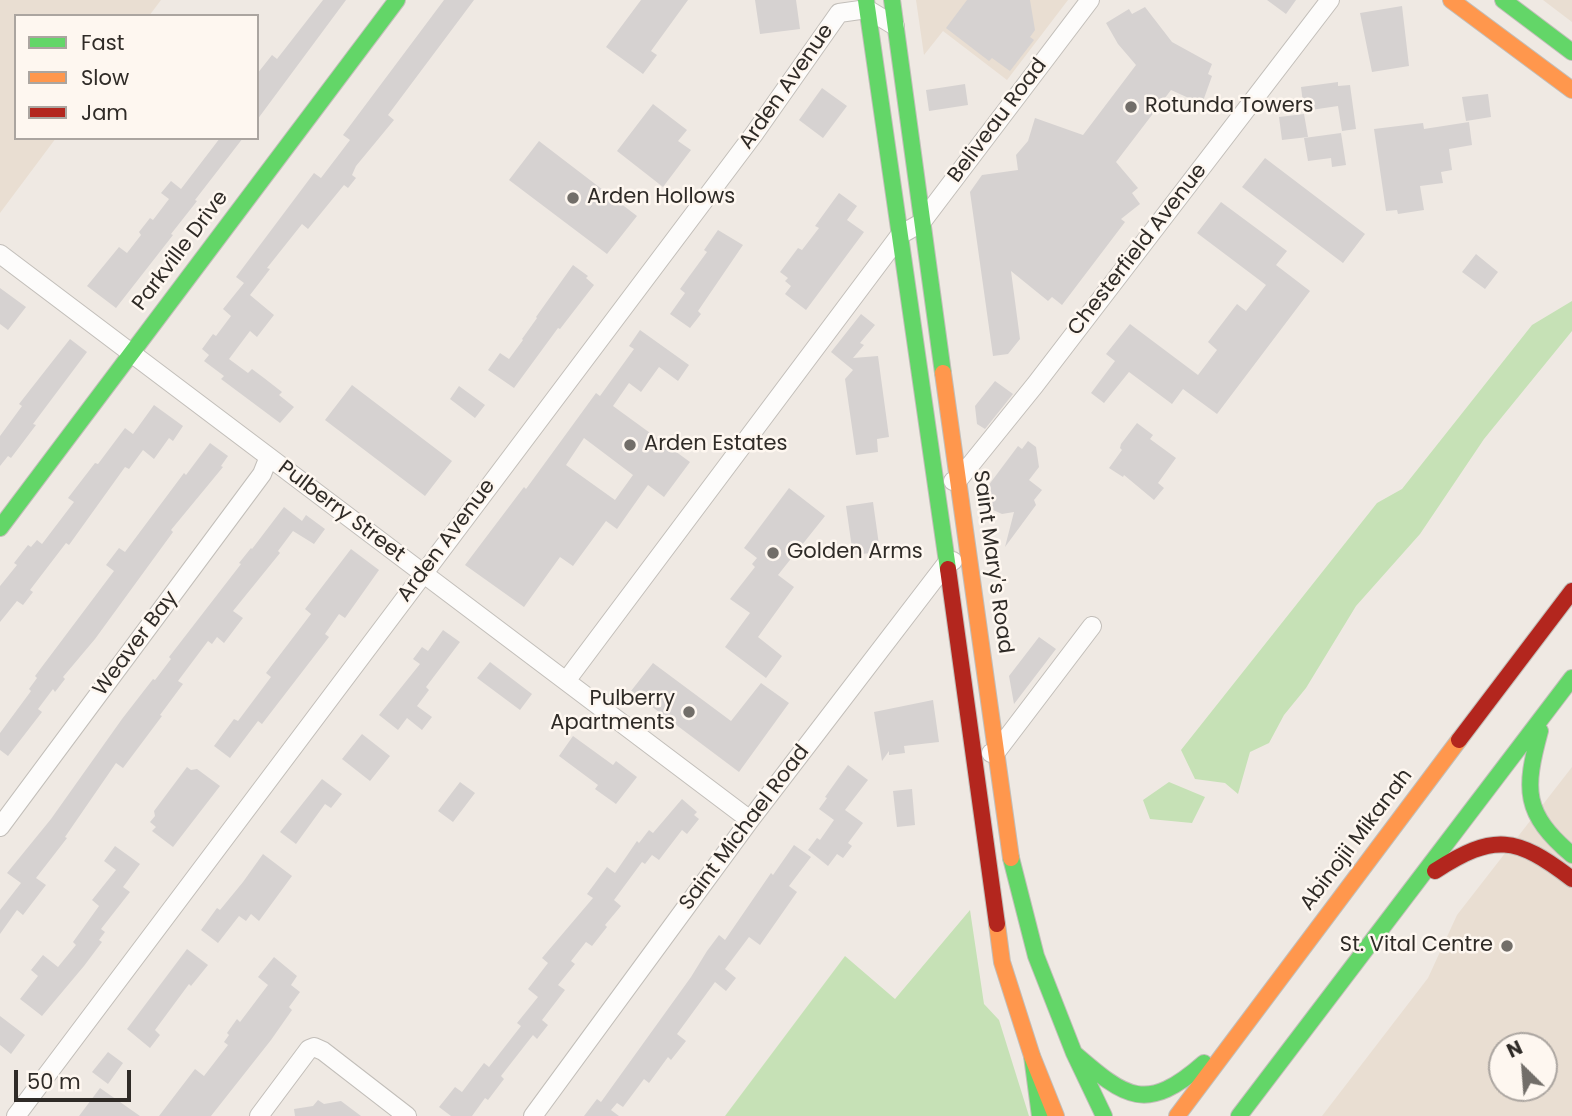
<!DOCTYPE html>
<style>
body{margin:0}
#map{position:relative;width:1572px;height:1116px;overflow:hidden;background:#efe9e3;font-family:Poppins,sans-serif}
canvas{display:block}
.legend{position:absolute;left:14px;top:14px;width:245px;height:126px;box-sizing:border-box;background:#fef7f0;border:2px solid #aba5a0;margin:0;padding:9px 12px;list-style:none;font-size:21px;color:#2f2b27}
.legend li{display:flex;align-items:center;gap:14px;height:35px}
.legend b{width:35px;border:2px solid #aba5a0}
.north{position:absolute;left:1488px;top:1032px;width:70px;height:70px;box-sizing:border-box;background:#fef7f0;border:2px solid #aba5a0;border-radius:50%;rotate:335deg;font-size:19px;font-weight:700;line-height:28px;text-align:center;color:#2f2b27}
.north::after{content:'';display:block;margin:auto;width:24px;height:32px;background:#726e69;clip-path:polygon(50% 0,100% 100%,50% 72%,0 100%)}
.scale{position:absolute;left:14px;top:1070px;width:117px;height:32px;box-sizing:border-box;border:4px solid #2f2b27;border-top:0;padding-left:9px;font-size:21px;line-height:24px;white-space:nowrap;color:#2f2b27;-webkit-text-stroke:5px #fef7f0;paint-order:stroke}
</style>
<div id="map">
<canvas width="1572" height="1116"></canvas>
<ul class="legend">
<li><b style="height:9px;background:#63d668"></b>Fast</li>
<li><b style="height:9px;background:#ff974d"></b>Slow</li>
<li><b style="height:9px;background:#b3261e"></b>Jam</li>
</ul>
<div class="north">N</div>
<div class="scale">50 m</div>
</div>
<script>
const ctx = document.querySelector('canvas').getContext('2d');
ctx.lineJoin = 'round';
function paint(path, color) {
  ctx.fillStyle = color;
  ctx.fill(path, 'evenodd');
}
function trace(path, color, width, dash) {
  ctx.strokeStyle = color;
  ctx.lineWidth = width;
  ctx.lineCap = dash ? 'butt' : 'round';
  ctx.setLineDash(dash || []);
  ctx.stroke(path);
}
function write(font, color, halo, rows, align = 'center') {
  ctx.font = font + ' Poppins,sans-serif';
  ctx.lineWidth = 5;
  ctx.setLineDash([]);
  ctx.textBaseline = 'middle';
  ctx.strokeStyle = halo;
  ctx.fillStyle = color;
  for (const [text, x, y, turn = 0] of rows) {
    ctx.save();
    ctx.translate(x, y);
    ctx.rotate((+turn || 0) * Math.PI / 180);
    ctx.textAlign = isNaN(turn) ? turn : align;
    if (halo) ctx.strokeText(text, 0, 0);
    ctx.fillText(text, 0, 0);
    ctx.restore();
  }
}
paint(new Path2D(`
 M0 0H161L149 16H16V138H56L0 213Z
 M916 0H1068L1007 80 943 31 924 55Z
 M1543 0H1572V22Z
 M1572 767V1116H1322L1428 978 1457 915ZM1502 1046H1544V1088H1502Z`), '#e9ded2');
paint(new Path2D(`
 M1572 301V331L1484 439 1420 534 1356 606 1306 688 1284 715 1269 743 1250 752 1238 794 1225 783 1195 779 1181 750 1377 503 1402 489 1532 325Z
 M1169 782 1205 797 1192 823 1150 819 1143 800Z
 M970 910 984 1004 999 1020 1029 1116H725L845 956 895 999Z`), '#c6e1b6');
paint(new Path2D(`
 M323 0H346L257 120V74L272 55 277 59Z
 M444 0H474L388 115 394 120 356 166 352 175 356 178 348 188 344 185 308 229 302 224 267 268 270 269 250 295 274 315 257 337 250 331 229 359 248 373 252 369 264 378 282 392 279 395 294 407 280 423 221 379 224 376 204 361 209 355 202 349 213 334 216 336 231 316 223 309 244 283 236 277 314 173 321 178 350 140 343 135Z
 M641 0H688L651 51 657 55 643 74 606 47Z
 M755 0H796L800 29 760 34Z
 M967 0H1030L1035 30 1030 37 1034 40 1010 71 992 58 989 61 946 28Z
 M1267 0H1296L1286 14Z
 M1402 6 1409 66 1372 72 1360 13Z
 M1145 7 1172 42 1212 64 1208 74 1212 76 1202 104 1171 90 1116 162 1138 188 1132 193 1140 204 1121 219 1125 222 1062 305 1052 297 1048 301 1011 271 1020 339 1008 354 993 356 970 192 982 175 1018 170 1016 155 1028 141 1035 118 1083 135 1136 65 1118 44 1106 23 1129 9 1132 14Z
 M1338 82V86L1350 85 1356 129 1342 131 1338 106 1304 111 1301 87Z
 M965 84 968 105 929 111 926 90Z
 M822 88 847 106 823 138 799 120Z
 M1488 94 1491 117 1466 121 1462 97Z
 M653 104 687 130 678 141 691 150 663 187 617 151Z
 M1304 114 1308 137 1282 140 1279 117Z
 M1469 122 1472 145 1449 149 1452 170 1441 172 1443 183 1420 186 1424 210 1398 214 1397 210 1386 211 1374 129 1423 123 1424 129Z
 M1341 133 1346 165 1332 167 1331 158 1308 161 1304 138Z
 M220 138H243L195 200 197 201 171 234 173 235 116 308 87 286 119 247 127 253 141 235 139 232 150 218 153 220 169 199 161 193 171 181 181 189Z
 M539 141 637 216 607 254 509 180Z
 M1265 158 1365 234 1343 263 1242 187Z
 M839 193 857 206 847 220 864 232 806 310 785 294 791 286 785 281 788 278 780 272 798 248 802 250 819 228 815 226Z
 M1221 202 1287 251 1276 265 1310 291 1217 414 1183 389 1172 404 1129 372 1104 403 1091 393 1115 361 1106 354 1130 324 1198 375 1217 350 1208 342 1237 304 1246 311 1266 285 1197 233Z
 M718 230 743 245 698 311 701 314 690 328 670 314 685 293 680 289 707 252 704 250Z
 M1476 254 1498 272 1485 289 1462 272Z
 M573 265 588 276 586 278 594 285 560 329 558 328 514 388 488 370 500 353 509 359 523 340 522 339 537 318 536 317Z
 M0 288 26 307 8 330 0 324Z
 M861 314 875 325 860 343 864 345 853 358 878 356 889 437 877 439 878 452 856 455 845 379 853 370 831 352Z
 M640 330 689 365 678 381 659 367 641 392 629 383 613 406 690 462 664 497 648 485 617 529 606 521 573 566 560 557 524 607 465 565 524 487 526 489 596 393 600 396 634 349 629 346ZM584 438 633 475 615 500 566 465Z
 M70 339 87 352 33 424 36 425 11 458 8 456 0 466V436L22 406 19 404Z
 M995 381 1013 394 985 429 977 424 975 406Z
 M352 385 452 461 425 496 325 420Z
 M459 386 485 405 475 418 450 399Z
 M154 405 183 426 173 441 169 438 154 459 143 450 129 469 125 467 69 545 66 543 30 590 33 592 23 605 17 601 0 622V586L17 565 14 563 28 545 31 547 37 540 42 544 74 502 68 498 95 463 98 464 125 428 133 434Z
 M1137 423 1153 435 1150 439 1176 458 1158 483 1164 488 1154 500 1124 475 1123 477 1109 468 1122 450 1120 448 1121 444Z
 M1028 441 1036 447 1039 467 1029 480 1042 490 1034 500 1036 505 1005 547 1014 512 1002 514 993 510 986 501 985 490 1018 446 1022 449Z
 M210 443 228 456 221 466 223 467 171 530 173 532 95 639 63 677 65 679 55 692 53 689 38 709 42 712 8 756 0 750V733L31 691 29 689 37 678 35 676 114 571 106 565 119 548 125 552 184 473 186 475Z
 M789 488 825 516 778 575 794 587 758 637 782 656 766 678 725 647 750 613 730 599 755 567 752 564 757 558 744 548Z
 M873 502 880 552 853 555 846 506Z
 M284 507 302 521 306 515 325 529 314 544 293 531 278 551 280 553 233 611 243 618 224 643 217 637 212 644 208 641 178 681 183 684 160 715 162 716 123 768 116 763 65 837 67 838 36 878 46 885 23 915 17 910 0 934V910L21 883 7 873 51 819 122 719 153 679 155 680 171 659 169 657 241 564 239 563 251 548 252 549Z
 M351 549 379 570 345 618 339 614 325 634 329 637 262 724 258 721 230 758 214 746 234 719 238 721 271 677 266 673 311 614 305 609Z
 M443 630 460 642 426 687 429 690 417 706 432 717 422 730 407 718 398 730 379 715 420 664 413 659 422 647 428 651Z
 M1039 637 1056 649 1014 704 1009 676Z
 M490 662 532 694 520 710 477 678Z
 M653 663 731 721 761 683 789 703 739 772 631 691Z
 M933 700 939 742 904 746 905 753 889 755V751L882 761 874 712Z
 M362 734 390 756 370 781 342 759Z
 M573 736 613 765 616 761 637 777 616 804 595 789 598 785 559 756Z
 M848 765 868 780 845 810 863 823 848 843 852 846 843 858 837 854 828 866 808 850 817 838 820 840 834 820 819 809 827 798 825 797Z
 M187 767 191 770 197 769 220 786 173 847 152 831 156 827 150 822 155 816 154 811Z
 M322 779 342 794 331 808 325 804 296 844 280 832Z
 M460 782 475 793 453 822 438 811Z
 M912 789 915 825 897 827 893 791Z
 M682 799 697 812 694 815 699 819 687 834 682 830 659 860 652 855 645 864 642 862 614 900 621 906 605 925 607 927 592 946 586 942 571 961 575 964 558 985 565 990 542 1020 548 1025 537 1039 533 1035 501 1076 504 1079 488 1100 485 1098 472 1116H451L439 1107 455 1087 462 1092 484 1063 489 1067 521 1026 517 1023 538 997 528 989 548 963 542 958 593 898 587 894 607 867 615 873 637 841 639 843 649 830 653 833Z
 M794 845 811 857 789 886 797 892 760 945 749 937 725 969 736 978 726 991 715 982 677 1034 686 1041 671 1060 668 1057 649 1083 644 1079 623 1107 617 1103 611 1110 619 1116H584L597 1099 601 1102 691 977 707 951 719 935 725 940 771 873 773 875Z
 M115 846 140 864 123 887 130 892 101 929 105 932 99 940 102 942 84 966 42 1016 20 999 38 976 31 970 43 955 58 967 76 945 73 942 99 906 92 900 116 870 104 861Z
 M263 854 292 876 259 921 251 914 246 921 239 916 218 943 201 930 217 908 220 910 243 882Z
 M187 949 208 965 191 986 189 984 155 1030 160 1035 150 1048 127 1029Z
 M274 957 297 976 291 985 300 992 289 1007 292 1010 271 1040 211 1116H159L195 1069 204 1076 228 1045 224 1042 229 1035 227 1033 237 1019 240 1022 268 985 258 977Z
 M0 1016 25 1035 11 1054 0 1045Z
 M108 1052 123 1063 108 1084 92 1072Z
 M100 1088 140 1116H79Z
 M318 1100 324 1104 341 1101 361 1116H295L294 1109 313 1106Z`), '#d6d2d1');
const street = new Path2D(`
 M0 254 750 820
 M953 481 959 479 1035 385 1330 0
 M566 681 900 235 921 223 1090 0
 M991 753 997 751 1092 626
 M0 827 262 474 268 459
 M16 1116 754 134 839 13 867 9 895 26
 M259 1116 309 1049 314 1047 323 1051 407 1116
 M533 1116 750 820 946 564 953 561`);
const fast = new Path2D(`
 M866 0 948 569
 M892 0 943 373
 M1503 0 1572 52
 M0 528 397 0
 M1540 731C1524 790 1523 813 1572 855
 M1011 858 1036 956 1074 1053 1104 1116
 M1074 1053C1126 1098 1146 1114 1204 1063
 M1032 1056 1040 1116
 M1239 1116 1572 678`);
const slow = new Path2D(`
 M1451 0 1572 90
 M943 373 1011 858
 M997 924 1002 962 1032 1056 1056 1116
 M1177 1116 1459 740`);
const jam = new Path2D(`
 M948 569 997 924
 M1459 740 1572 591
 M1435 871C1494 833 1516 836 1572 879`);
trace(street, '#c2beb9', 20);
trace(fast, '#c2beb9', 18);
trace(slow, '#c2beb9', 18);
trace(jam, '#c2beb9', 18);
trace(street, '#fdfcfb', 18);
trace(fast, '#63d668', 16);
trace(slow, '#ff974d', 16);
trace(jam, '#b3261e', 16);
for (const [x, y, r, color] of [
 [1131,107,7,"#726e69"],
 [573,198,7,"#726e69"],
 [630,445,7,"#726e69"],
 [773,553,7,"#726e69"],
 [689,712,7,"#726e69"],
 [1507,946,7,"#726e69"]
]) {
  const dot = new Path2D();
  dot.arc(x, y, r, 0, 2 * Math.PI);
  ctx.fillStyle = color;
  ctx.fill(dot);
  trace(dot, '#fef7f0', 2.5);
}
write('21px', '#2f2b27', '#fef7f0', [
 ["Arden Avenue",787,87,-55],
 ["Beliveau Road",998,121,-53],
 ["Chesterfield Avenue",1138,250,-52],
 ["Parkville Drive",181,251,-53],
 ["Pulberry Street",341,512,37],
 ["Arden Avenue",447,541,-53],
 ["Saint Mary's Road",992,562,82],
 ["Weaver Bay",136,644,-53],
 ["Saint Michael Road",745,828,-53],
 ["Abinojii Mikanah",1357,840,-53]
]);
write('21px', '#2f2b27', '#fef7f0', [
 ["Rotunda Towers",1145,107],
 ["Arden Hollows",587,198],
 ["Arden Estates",644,445],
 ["Golden Arms",787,553],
 ["Pulberry",675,700,"right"],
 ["Apartments",675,724,"right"],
 ["St. Vital Centre",1493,946,"right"]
], 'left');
</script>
